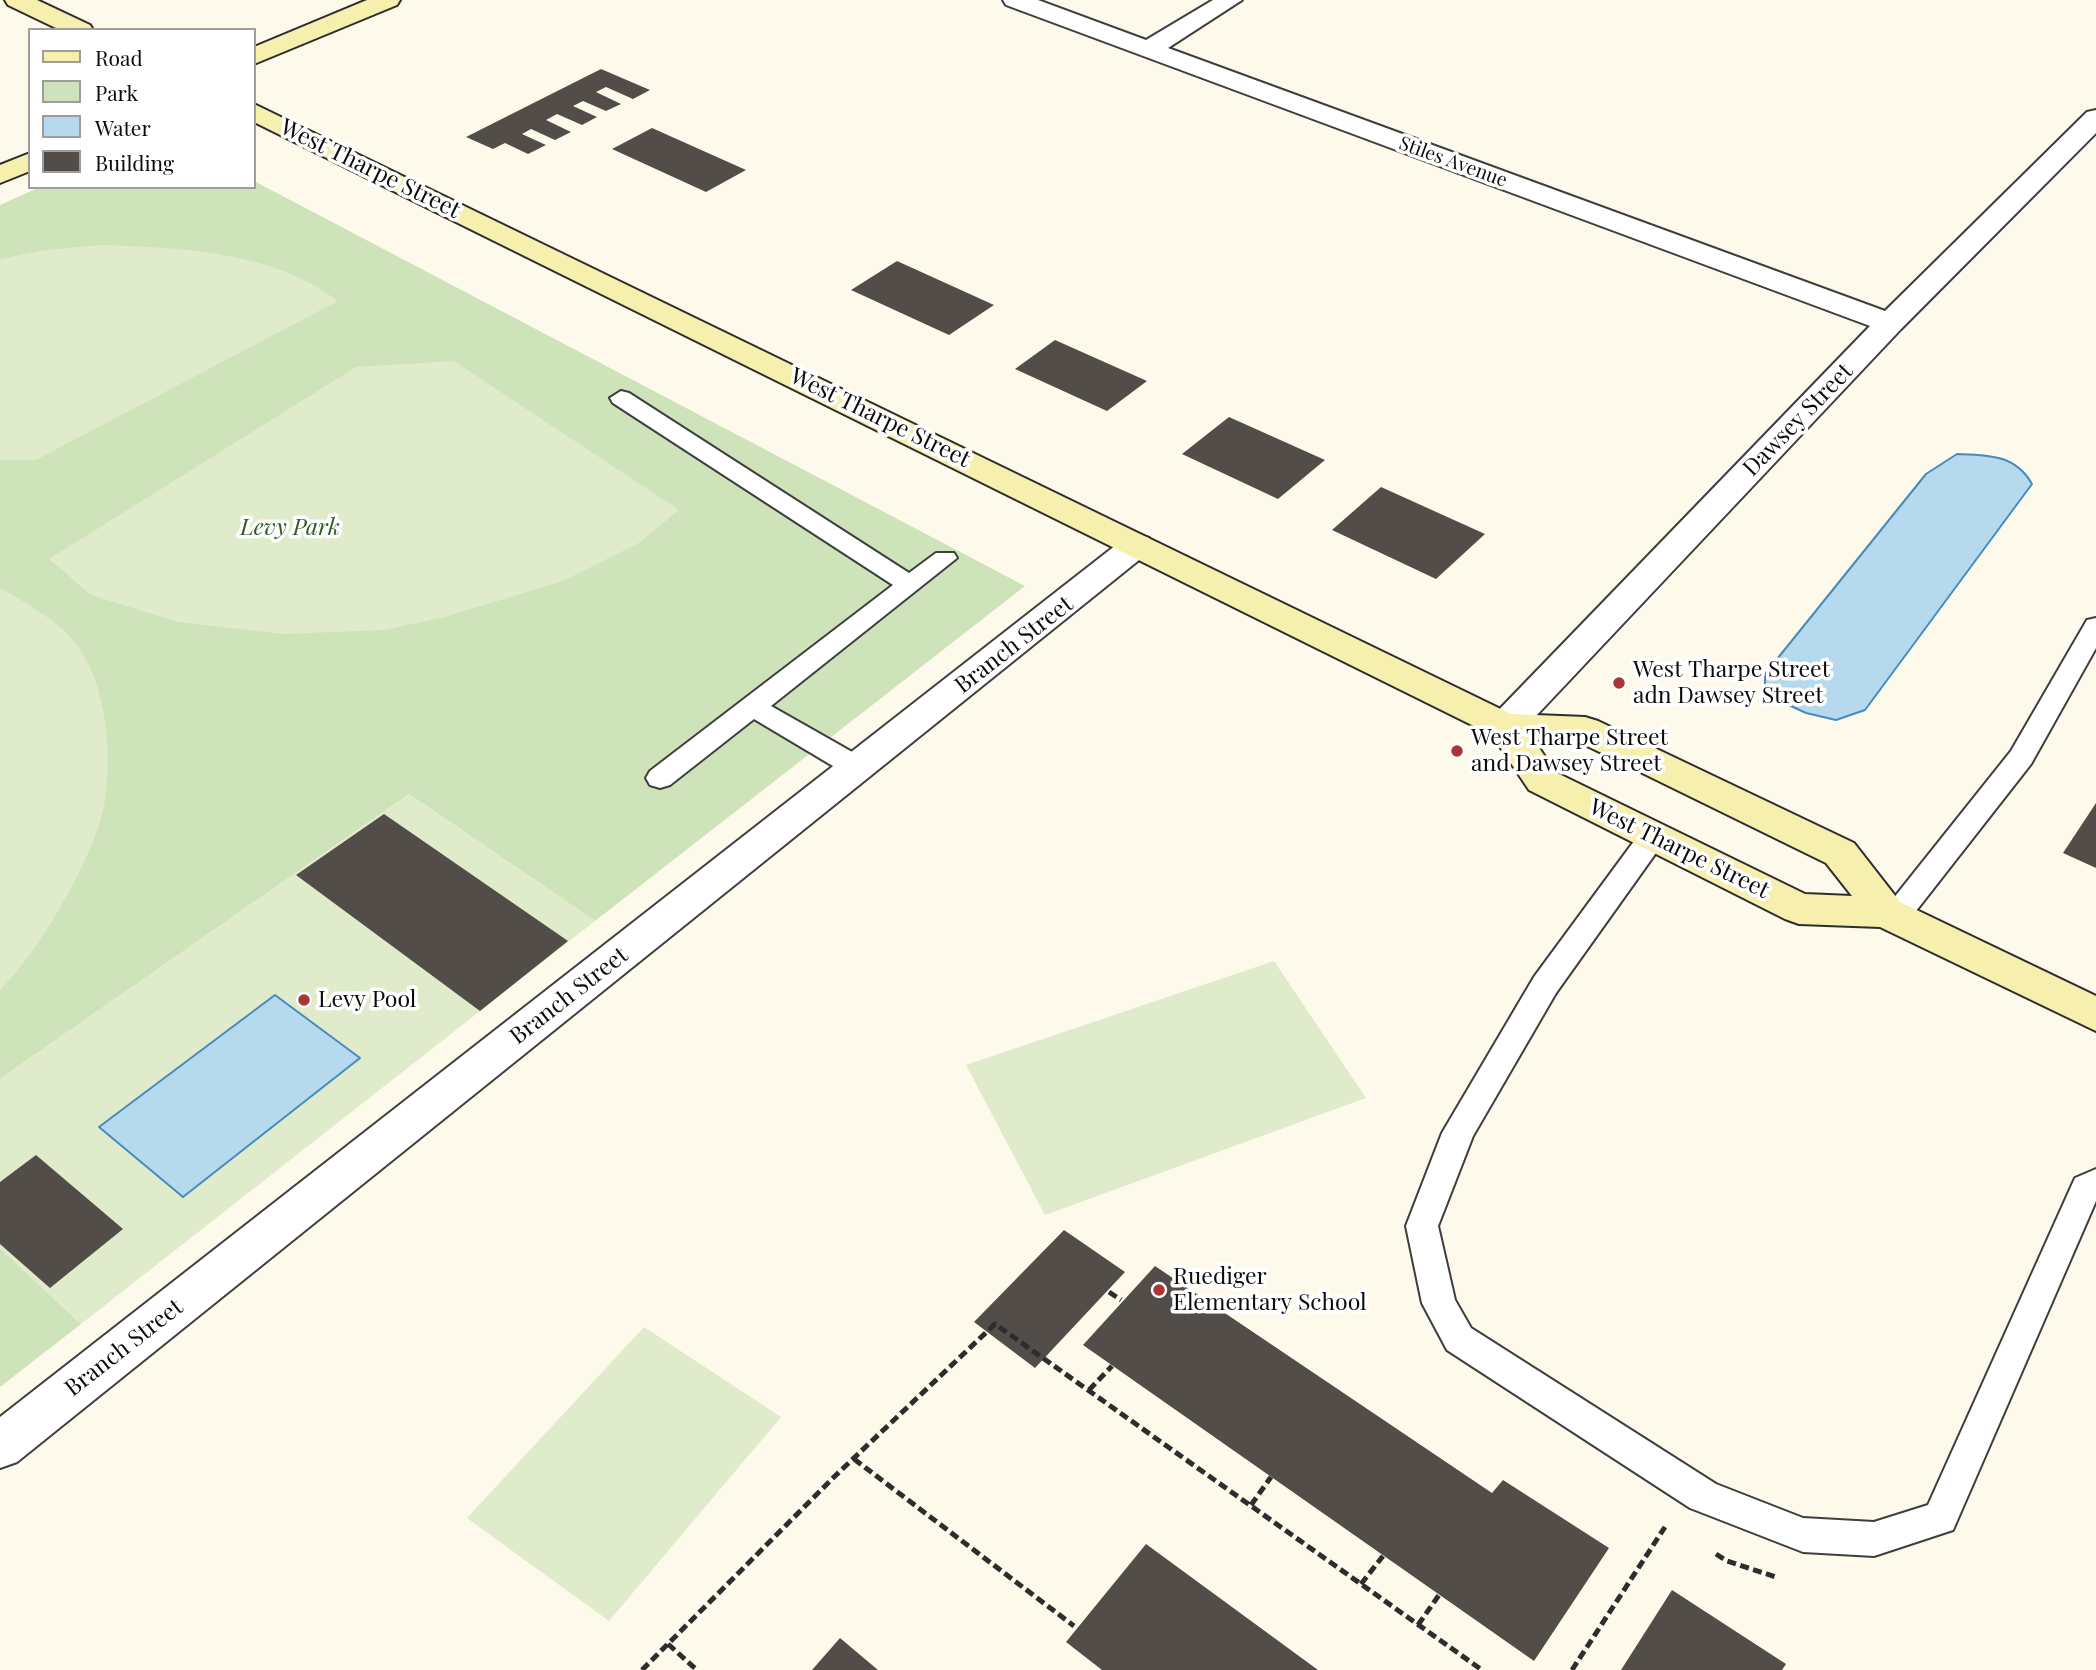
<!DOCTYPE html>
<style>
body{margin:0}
#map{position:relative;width:2096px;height:1670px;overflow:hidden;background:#fdfaec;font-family:"Playfair Display",serif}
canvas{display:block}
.legend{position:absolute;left:28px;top:28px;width:228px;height:161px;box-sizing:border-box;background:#fff;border:2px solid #9d9d9d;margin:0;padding:9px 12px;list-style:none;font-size:21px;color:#0b0b0b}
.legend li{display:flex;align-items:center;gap:14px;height:35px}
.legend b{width:35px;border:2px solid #9d9d9d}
</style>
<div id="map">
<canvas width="2096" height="1670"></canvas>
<ul class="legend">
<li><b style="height:9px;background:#f6efae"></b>Road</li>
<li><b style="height:19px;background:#cee3ba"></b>Park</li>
<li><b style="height:19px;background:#b6d9ee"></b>Water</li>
<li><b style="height:19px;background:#534d49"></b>Building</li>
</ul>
</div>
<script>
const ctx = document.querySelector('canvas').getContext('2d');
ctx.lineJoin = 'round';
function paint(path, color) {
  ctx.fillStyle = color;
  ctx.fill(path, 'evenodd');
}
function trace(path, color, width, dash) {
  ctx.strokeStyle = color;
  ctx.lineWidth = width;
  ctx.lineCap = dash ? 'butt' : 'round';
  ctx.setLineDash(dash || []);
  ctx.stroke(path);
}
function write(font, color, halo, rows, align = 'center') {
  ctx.font = font + ' "Playfair Display",serif';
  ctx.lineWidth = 7;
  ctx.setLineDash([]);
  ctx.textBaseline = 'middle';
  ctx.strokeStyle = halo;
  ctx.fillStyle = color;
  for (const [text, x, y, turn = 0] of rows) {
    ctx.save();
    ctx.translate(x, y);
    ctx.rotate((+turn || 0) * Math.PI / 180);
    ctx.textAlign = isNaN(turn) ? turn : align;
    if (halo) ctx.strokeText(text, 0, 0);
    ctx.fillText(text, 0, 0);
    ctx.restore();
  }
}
paint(new Path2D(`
 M254 181 1025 586 595 921 409 794 0 1079V205L40 187H254Z
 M0 1248 81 1324 0 1387Z`), '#cee3ba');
paint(new Path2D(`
 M102 245C183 248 272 251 338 301L36 460H0V259L45 250Z
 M454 361 679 510 639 543 563 581 445 617 384 630 284 634 178 622 91 595 49 559 356 367Z
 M0 588C32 607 67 624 85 658 108 699 111 755 105 800 99 849 37 956 0 990Z
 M409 794 595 921 81 1324 0 1248V1079Z
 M1274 961 1366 1098 1045 1215 966 1065Z
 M644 1327 781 1417 609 1621 467 1518Z`), '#dfebca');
const water = new Path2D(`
 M1957 454C1987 455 2015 454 2032 484L1865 710 1836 720 1806 713 1765 694V674L1926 474Z
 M275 995 360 1058 183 1197 99 1127Z`);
paint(water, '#b6d9ee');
trace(water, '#458cbd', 2);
paint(new Path2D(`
 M601 69 650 90 633 99 606 87 596 92 621 104 606 111 583 101 573 106 597 117 582 125 557 114 546 120 571 132 555 140 531 129 522 134 546 145 528 154 505 143 493 149 466 137Z
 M652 128 746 170 706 192 612 149Z
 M897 261 994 305 949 335 851 290Z
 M1055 340 1147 381 1107 411 1015 369Z
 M1229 417 1325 460 1278 499 1182 454Z
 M1381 487 1485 534 1436 579 1332 530Z
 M2096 803V868L2063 853Z
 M384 814 568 941 480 1011 296 875Z
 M36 1155 123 1229 50 1288 0 1244V1182Z
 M1064 1230 1125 1272 1035 1368 974 1322Z
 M1155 1266 1492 1493 1503 1480 1609 1548 1534 1661 1083 1345Z
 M1146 1544 1318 1670H1102L1066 1642Z
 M1672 1590 1786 1664 1782 1670H1621Z
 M840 1638 878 1670H812Z`), '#534d49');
const lane = new Path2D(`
 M621 391 629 393 909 573 936 553H954L957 558 771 706 868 761 872 768 868 775 858 777 848 775 754 719 670 785 660 788 650 785 646 778 650 771 893 585 613 403 610 398Z
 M2096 618V648L2031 764 1905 925 1895 928 1885 925 1880 917 1885 909 2011 751 2087 620Z
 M1653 826 1663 829 1667 836 1663 843 1556 993 1473 1136 1438 1226 1455 1300 1471 1328 1716 1484 1803 1518 1874 1522 1928 1505 2075 1178 2096 1169V1201L1953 1530 1874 1556 1803 1552 1690 1508 1447 1350 1422 1303 1406 1226 1442 1133 1534 977 1643 829Z`);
const street = new Path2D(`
 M1003 0H1038L1146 40 1213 0H1242L1168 48 1885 311 2087 112 2096 110V133L1901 329 1518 735 1505 739 1492 735 1487 726 1492 717 1870 326 1006 5Z
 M1137 534 1149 538 1154 545 1149 552 17 1462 0 1468V1417L1125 538Z`);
const secondary = new Path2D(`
 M5 0H37L90 25 93 30H60L8 5Z
 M367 0H400L397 5 254 64V47Z
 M254 104 1511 714 1585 717 1598 721 1854 843 1900 902 2096 996V1031L1880 927 1799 924 1785 919 1529 790 1492 735 254 122ZM1534 740 1579 742 1826 863 1852 896 1805 894 1555 772Z
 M30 153V171L0 183V165Z`);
trace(lane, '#3e3e3e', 4);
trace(street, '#3e3e3e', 4);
trace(secondary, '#2d2d2d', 4);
trace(new Path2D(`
 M1109 1292 1121 1300
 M1089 1390 1112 1366
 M854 1459 1074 1626
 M1251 1505 1271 1477
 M1716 1554 1727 1561 1776 1577
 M1361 1584 1383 1556
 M1418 1625 1439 1595
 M668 1644 697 1670
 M642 1670 835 1476 995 1324 1482 1670
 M1572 1670 1665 1527`), '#2d2d2d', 5, [9, 4.5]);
paint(lane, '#fff');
paint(street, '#fff');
paint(secondary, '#f6efae');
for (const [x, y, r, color] of [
 [1619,683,7,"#ab3438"],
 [1457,751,7,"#ab3438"],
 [304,1000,7,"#ab3438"],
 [1159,1290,7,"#ab3438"]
]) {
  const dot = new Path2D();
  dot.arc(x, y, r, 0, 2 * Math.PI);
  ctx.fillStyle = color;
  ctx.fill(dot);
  trace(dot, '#fff', 2.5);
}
write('19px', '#0b0b0b', '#fff', [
 ["Stiles Avenue",1453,162,20]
]);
write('23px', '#0b0b0b', '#fff', [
 ["West Tharpe Street",370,169,26],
 ["West Tharpe Street",880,418,26],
 ["Dawsey Street",1798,420,-46],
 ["Branch Street",1014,645,-38],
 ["West Tharpe Street",1679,849,26],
 ["Branch Street",569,996,-38],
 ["Branch Street",124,1348,-38]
]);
write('italic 23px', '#2e5b24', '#fff', [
 ["Levy Park",290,528]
]);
write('23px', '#0b0b0b', '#fff', [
 ["West Tharpe Street",1633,670],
 ["adn Dawsey Street",1633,696],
 ["West Tharpe Street",1471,738],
 ["and Dawsey Street",1471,764],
 ["Levy Pool",318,1000],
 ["Ruediger",1173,1277],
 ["Elementary School",1173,1303]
], 'left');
</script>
